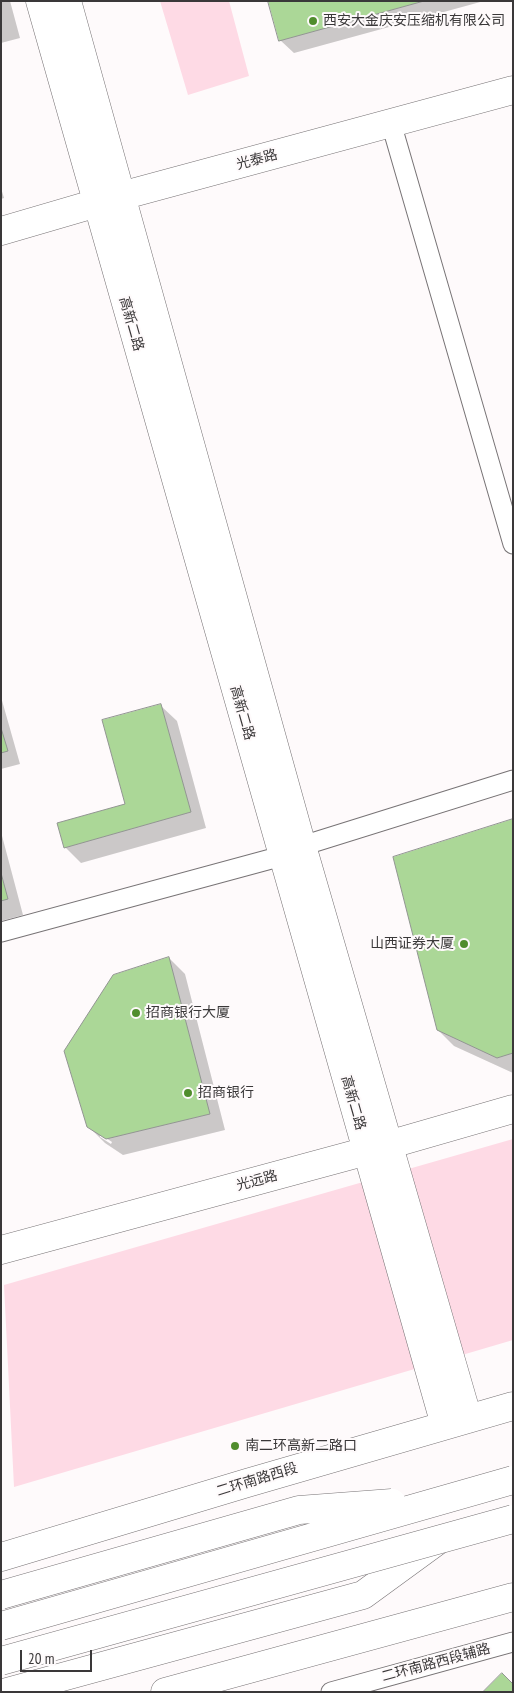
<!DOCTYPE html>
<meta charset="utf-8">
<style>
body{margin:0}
#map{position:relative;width:514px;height:1693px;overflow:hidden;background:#fefafb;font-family:"PT Sans Narrow",sans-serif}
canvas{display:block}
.frame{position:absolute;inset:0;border:2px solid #3a3839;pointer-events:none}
.scale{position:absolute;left:20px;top:1650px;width:72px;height:22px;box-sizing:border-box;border:2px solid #3a3839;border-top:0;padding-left:6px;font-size:15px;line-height:18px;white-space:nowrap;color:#3a3839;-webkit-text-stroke:4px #fefafb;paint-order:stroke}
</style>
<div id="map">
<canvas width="514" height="1693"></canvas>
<div class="frame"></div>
<div class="scale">20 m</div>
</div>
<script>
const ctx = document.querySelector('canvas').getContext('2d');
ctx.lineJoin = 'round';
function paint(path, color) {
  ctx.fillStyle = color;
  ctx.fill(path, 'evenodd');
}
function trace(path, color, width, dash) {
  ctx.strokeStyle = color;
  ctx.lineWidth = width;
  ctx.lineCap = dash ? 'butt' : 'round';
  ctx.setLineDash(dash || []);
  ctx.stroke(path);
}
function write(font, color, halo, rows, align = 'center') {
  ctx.font = font + ' "PT Sans Narrow","Noto Sans SC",sans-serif';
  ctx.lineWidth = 4;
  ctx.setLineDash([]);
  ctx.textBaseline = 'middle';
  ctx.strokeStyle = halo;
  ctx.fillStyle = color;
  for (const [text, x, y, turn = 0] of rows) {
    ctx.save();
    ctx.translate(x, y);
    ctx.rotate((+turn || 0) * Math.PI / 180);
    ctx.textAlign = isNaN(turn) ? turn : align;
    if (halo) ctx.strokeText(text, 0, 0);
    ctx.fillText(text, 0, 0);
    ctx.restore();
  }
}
paint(new Path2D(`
 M160 1H229L249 76 188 95Z
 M513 1139V1340L14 1487 4 1285Z`), '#fedae5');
paint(new Path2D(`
 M1 1H10L20 38 1 43Z
 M269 1H484L294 53 280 40Z
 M1 188 4 198 1 199Z
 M1 697 20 764 1 769Z
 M160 705 177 721 206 828 81 863 65 847 127 805Z
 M513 821V1073L454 1046 438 1030Z
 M1 832 23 915 1 921Z
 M169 958 185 974 225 1130 123 1155 105 1143 88 1126ZM100 1134 112 1142 111 1144 100 1137Z`), '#0003');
const building = new Path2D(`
 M268 1H424L279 41Z
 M161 704 191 812 64 848 57 823 125 804 102 720Z
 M1 728 8 751 1 753Z
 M513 819V1053L497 1058 437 1030 393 857Z
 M1 873 8 899 1 901Z
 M169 957 210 1114 106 1139 87 1127 64 1051 113 975Z
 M502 1673 513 1684V1692H483Z`);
paint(building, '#abd797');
trace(building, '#929592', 1);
const street = new Path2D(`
 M391 123 513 544
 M1 932 282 856 302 846 513 780
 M331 1692 513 1642`);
const secondary = new Path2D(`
 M40 1 445 1425
 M67 1 302 846 468 1419
 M1 231 121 196 513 90
 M1 1250 367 1151 513 1109
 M1 1557 247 1483 513 1406
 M165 1692 513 1597`);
const highway = new Path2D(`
 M7 1692 363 1595 437 1541`);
trace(street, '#777375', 21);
trace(secondary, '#777375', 29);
trace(highway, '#777375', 29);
trace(street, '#fff', 19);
trace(secondary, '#fff', 28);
trace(highway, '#fff', 28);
const highwayBridge = new Path2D(`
 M1 1595 299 1510 392 1503
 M1 1626 513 1480
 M1 1661 513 1519`);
trace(highwayBridge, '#777375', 29, []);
trace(highwayBridge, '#fff', 28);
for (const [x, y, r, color] of [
 [313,21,5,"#508d2d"],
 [464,944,5,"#508d2d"],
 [136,1013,5,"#508d2d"],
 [188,1093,5,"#508d2d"],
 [235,1446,5,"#508d2d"]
]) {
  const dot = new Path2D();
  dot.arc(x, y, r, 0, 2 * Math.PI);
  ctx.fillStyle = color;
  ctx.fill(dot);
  trace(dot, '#fefafb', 2);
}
write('14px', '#3a3839', '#fefafb', [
 ["西安大金庆安压缩机有限公司",323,21],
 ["山西证券大厦",454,944,"right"],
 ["招商银行大厦",146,1013],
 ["招商银行",198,1093],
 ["南二环高新二路口",245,1446]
], 'left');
write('14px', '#3a3839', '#fefafb', [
 ["光泰路",257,160,-15],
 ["高新二路",131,324,74],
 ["高新二路",242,713,74],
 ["高新二路",353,1103,74],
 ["光远路",257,1181,-15],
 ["二环南路西段",257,1480,-17],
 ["二环南路西段辅路",436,1663,-15]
]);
</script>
